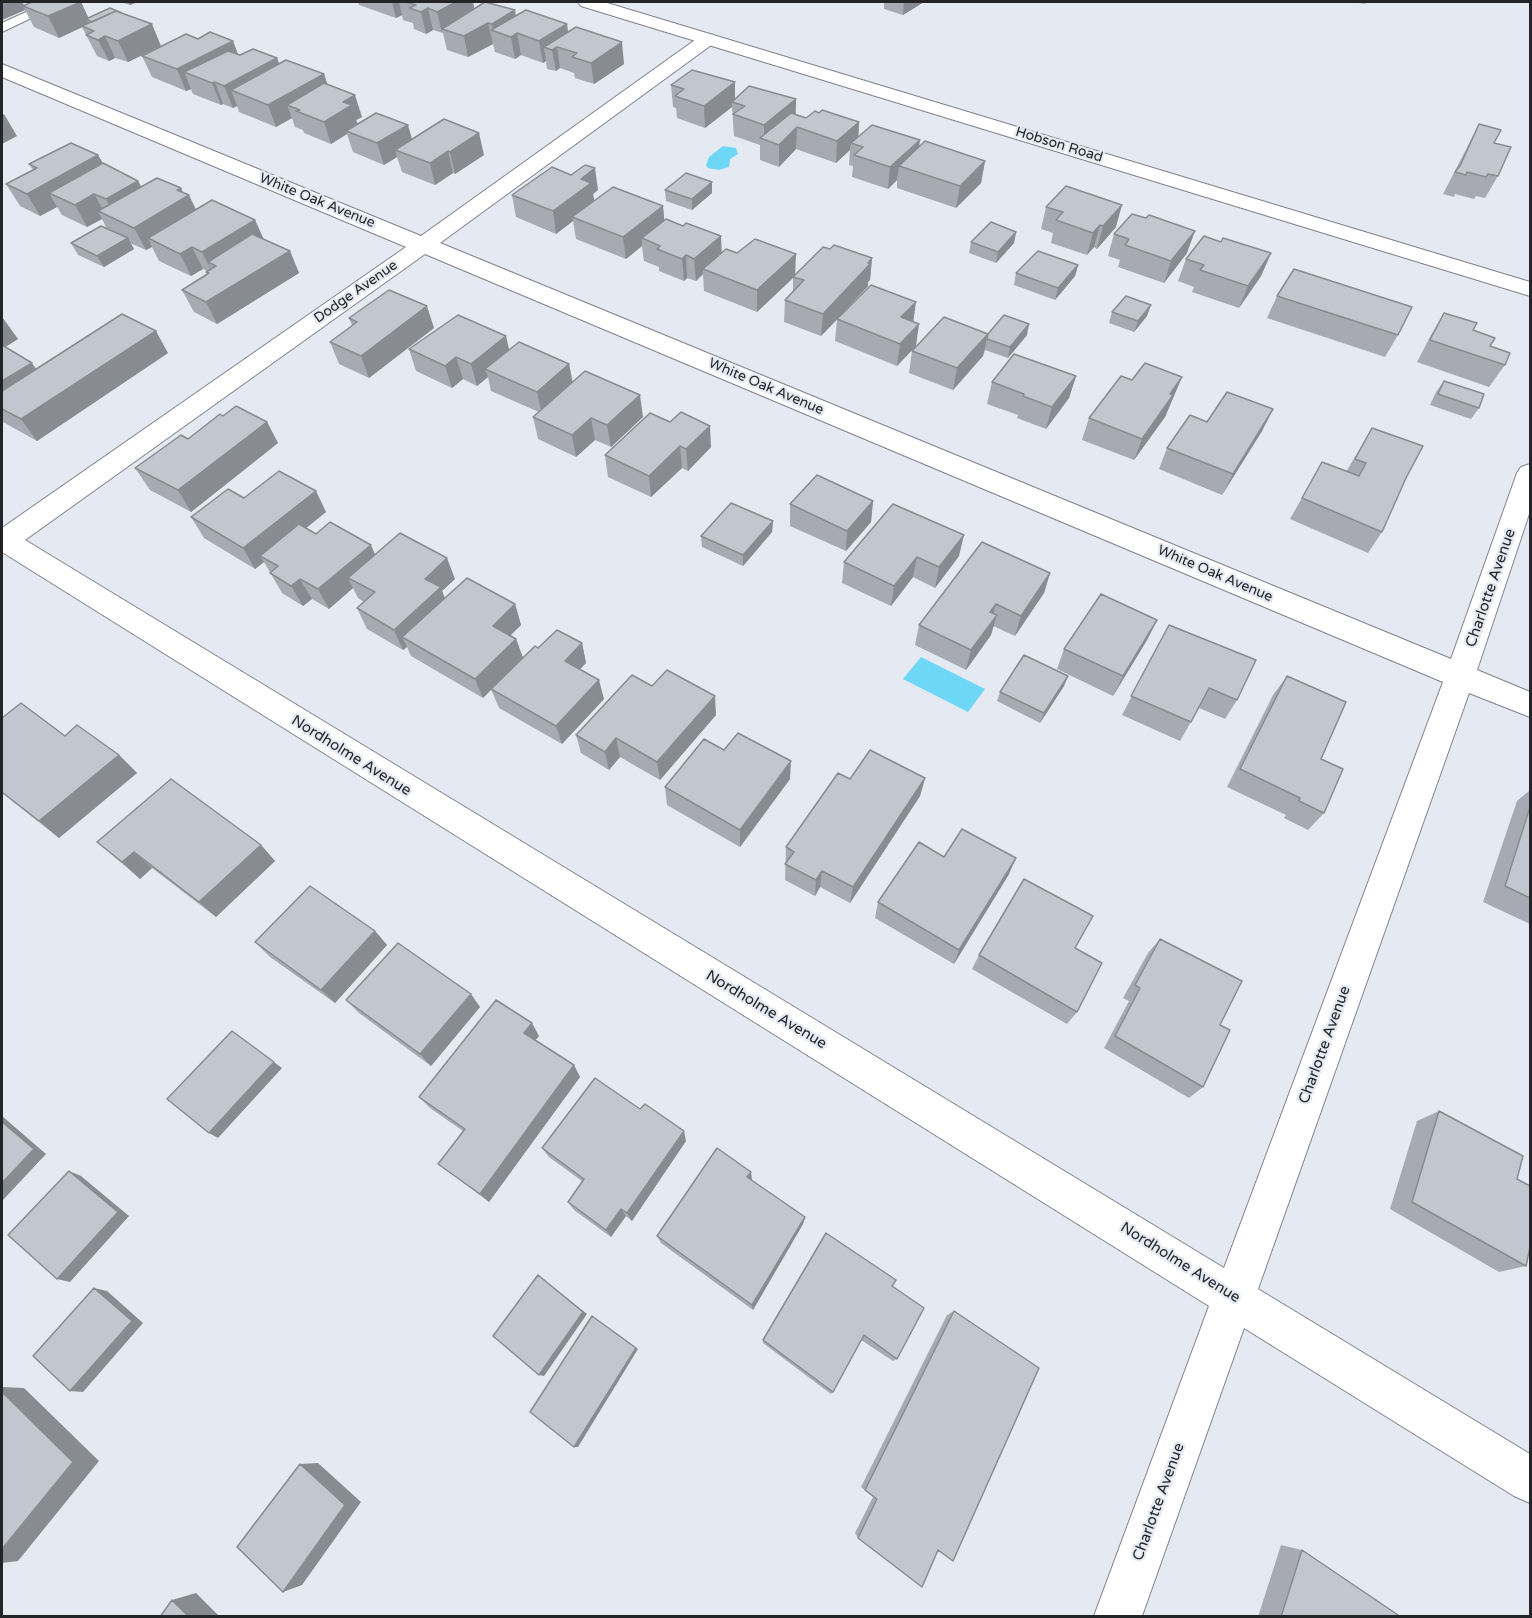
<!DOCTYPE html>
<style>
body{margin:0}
#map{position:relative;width:1532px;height:1618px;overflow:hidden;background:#e5e9f2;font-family:"Varela Round",sans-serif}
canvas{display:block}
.frame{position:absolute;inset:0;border:3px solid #222427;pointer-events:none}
</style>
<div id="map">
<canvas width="1532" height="1618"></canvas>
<div class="frame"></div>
</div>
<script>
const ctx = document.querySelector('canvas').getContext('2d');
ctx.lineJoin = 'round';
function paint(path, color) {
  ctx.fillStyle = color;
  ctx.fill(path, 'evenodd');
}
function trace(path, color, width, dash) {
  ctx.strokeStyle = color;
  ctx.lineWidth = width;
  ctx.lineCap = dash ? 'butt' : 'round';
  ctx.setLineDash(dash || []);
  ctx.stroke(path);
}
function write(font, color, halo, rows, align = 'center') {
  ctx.font = font + ' "Varela Round",sans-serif';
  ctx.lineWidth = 4.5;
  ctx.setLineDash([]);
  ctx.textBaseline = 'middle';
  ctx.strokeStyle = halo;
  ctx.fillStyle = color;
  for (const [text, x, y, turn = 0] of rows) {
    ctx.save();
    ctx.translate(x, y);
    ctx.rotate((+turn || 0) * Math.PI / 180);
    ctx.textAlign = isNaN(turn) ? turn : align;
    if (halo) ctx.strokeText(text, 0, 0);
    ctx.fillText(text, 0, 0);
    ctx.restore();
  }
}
paint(new Path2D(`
 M723 146 736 148 738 154 730 159 729 167 719 170 708 168 706 165 709 157Z
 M921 657 985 689 968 712 903 679Z`), '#6fd7f6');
const lane = new Path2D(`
 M48 2H65L2 32V23Z`);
const street = new Path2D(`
 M708 34 714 35 717 39 714 43 440 243 1451 659 1517 473 1521 467 1530 464V511L1477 670 1530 692V717L1469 693 1258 1289 1530 1454V1503L1514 1496 1244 1328 1142 1616H1094L1209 1306 2 552V528L406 247 2 77V64L421 236 702 35ZM425 254 1443 682 1224 1268 25 540Z`);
const secondary = new Path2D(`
 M578 2H604L1530 282V296L581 6Z`);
trace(lane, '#7f828b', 2);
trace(street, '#7f828b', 2);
trace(secondary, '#7f828b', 2);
paint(lane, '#fff');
paint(street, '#fff');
paint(secondary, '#fff');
paint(new Path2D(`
 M2 2 24 5 81 2 88 18 161 46 128 62 115 58 109 61 97 56 82 27 59 38 34 27 25 10 2 20Z
 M120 2H137L130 5Z
 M358 2H473L474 8 516 16 568 32 624 64 594 84 575 78 574 73 560 68 556 71 547 69 546 61 543 63 521 55 515 59 495 52 493 44 468 57 447 50 443 33 433 30 426 34 414 29 413 23 403 20 402 15 396 18 359 5Z
 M882 2H924L903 15 884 9V2Z
 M1353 2H1367L1365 4Z
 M198 39 233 41 238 54 240 55 277 58 279 64 324 74 327 84 362 117 356 120 358 124 412 140 484 155 455 174 453 173 435 185 402 172 397 157 384 165 353 152 347 134 331 144 304 133 303 130 295 127 292 118 276 127 239 112 237 106 233 108 223 104 221 105 193 94 191 89 186 91 152 77 142 56Z
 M671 85 735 98 796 99V114L806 118 859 122 858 137 919 147 985 161 981 183 956 208 897 188V180L888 189 852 177 853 166 849 165 850 150 836 163 796 149 779 167 760 160V145L734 136 732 107 705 128 677 118 676 108 673 107Z
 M1479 124 1494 143 1498 176 1485 198 1476 196 1474 199 1455 194 1454 197 1443 194Z
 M98 155 103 163 138 181 141 186 181 188 183 193 196 210 255 220 263 239 290 251 299 273 217 324 194 312 182 290 207 275 206 272 207 271 203 269 191 276 159 261 152 247 146 250 130 243 134 249 104 267 78 255 71 243 107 229 102 219 87 227 62 215 57 207 40 216 20 206 6 184 33 170 29 164Z
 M712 182V193L692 210 666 201 665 190Z
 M598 190 593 194 594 201 663 206 664 221 721 253 795 275 830 249 872 258 870 280 868 282V286L838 318 913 322 916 346 897 366 835 341 837 320 821 336 784 322 785 300 793 291V278L757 312 704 291 703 274 696 281 687 278 684 281 659 271V267L644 261 642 246 626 259 576 239 573 221 556 234 516 217 512 195Z
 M1046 207 1116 227 1097 249 1094 247 1087 255 1051 243 1053 233 1041 229Z
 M1016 232 1014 243 996 263 969 253 971 242Z
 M1114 234 1187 253 1164 283 1118 267 1120 260 1108 256Z
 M1221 242 1271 253 1261 276 1239 308 1192 292 1194 287 1178 281 1186 259Z
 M1078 265 1075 276 1055 300 1014 285 1016 273Z
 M1277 296 1398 335 1385 357 1267 318Z
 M1112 312 1147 316 1134 332 1109 323Z
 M1444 313 1490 346 1505 365 1489 387 1417 362 1431 335Z
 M2 317 18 339 5 347 37 369 168 353 37 441 3 422 2 420Z
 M349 318 434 328 369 378 339 364 330 342 352 325Z
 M988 334 1027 335 1008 358 985 350 983 356 953 390 909 373 912 351Z
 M409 349 509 350 569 364 573 383 643 417 611 447 595 440 576 457 538 439 533 417 539 412 491 391 488 377 477 386 463 379 452 388 416 371Z
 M1076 376 1069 398 1046 429 1017 418 1018 415 987 404 992 382Z
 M1182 377 1165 417 1134 460 1082 440 1089 418 1132 380Z
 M1444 381 1479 408 1471 419 1430 405 1436 392Z
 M1273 409 1262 431 1222 495 1159 469 1167 448 1207 422Z
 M223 416 267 422 278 443 191 512 150 490 135 468 188 439Z
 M670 422 711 447 688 471 682 468 651 497 608 477 605 455Z
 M1372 428 1406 478 1382 532 1368 553 1290 519 1322 462 1346 472Z
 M244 498 326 512 306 528 316 534 375 555 455 579 442 591 445 598 515 604 521 625 510 635 516 639 523 658 538 648 582 643 586 663 580 669 604 699 562 744 499 708 491 689 483 698 411 656 407 647 403 650 367 629 357 608 364 602 358 598 353 588 329 609 312 599 303 606 282 593 264 562 255 569 204 538 191 517Z
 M873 501 871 522 846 551 790 526V504Z
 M893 504 959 556 935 588 913 577 891 606 842 583 844 562Z
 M773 521 772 532 743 566 702 547 701 536Z
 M1050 573 1044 593 1015 636 993 626 991 635 966 670 915 645 919 625Z
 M1157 620 1147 640 1113 696 1057 669 1064 649Z
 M1169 625 1237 700 1225 719 1199 708 1180 741 1122 715Z
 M1068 676 1064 686 1040 723 997 701 1000 692Z
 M1287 676 1321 759 1324 813 1308 830 1284 818 1286 815 1227 787 1273 695Z
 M652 686 716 715 660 780 620 757 609 770 581 753 576 735Z
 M2 718 65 736 119 755 137 773 59 838 2 793Z
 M724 750 790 779 740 847 667 805 665 787Z
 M925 778 920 796 850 903 820 887 815 896 785 880 786 847 850 779Z
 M1530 790V924L1483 902 1517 801Z
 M97 842 261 845 275 861 216 917 152 868 140 879Z
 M944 857 1009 874 954 964 875 918 878 902Z
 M375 931 387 945 335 1003 270 957 255 942Z
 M1160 939 1203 1087 1189 1098 1104 1048 1129 1001 1123 998 1148 953Z
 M979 955 1077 1012 1067 1024 972 969Z
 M346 1000 480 1007 431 1066 359 1013Z
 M539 1036 535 1040 574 1065 580 1077 489 1202 438 1164 463 1131 430 1108 419 1097Z
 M1439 1111 1517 1179 1526 1266 1499 1272 1390 1209 1417 1121Z
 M686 1141 632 1221 626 1216 611 1237 574 1210 568 1202 582 1181 549 1157 542 1148Z
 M752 1180 805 1217 803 1224 753 1310 661 1243 657 1236Z
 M892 1286 897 1359 893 1361 861 1340 833 1392 831 1394 763 1343V1340Z
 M954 1311 938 1550 858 1538 855 1533 873 1497 861 1487 947 1315Z
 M1281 1545 1302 1550 1401 1617H1258Z`), '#a7aab2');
paint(new Path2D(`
 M2 2H22L25 6H23L25 10 2 20Z
 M81 2 90 21 86 19 89 24 59 38 48 16Z
 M128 2H137L130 5Z
 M392 2H399L402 15 396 18Z
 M456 2H473L475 14 442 29V33L437 12Z
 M904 2H924L903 15Z
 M428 8 433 30 426 34 421 12Z
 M515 10 518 31H493L492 24Z
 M488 23 493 44 468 57 464 36Z
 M152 24 161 46 128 62 118 41Z
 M567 24 570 46 557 47 560 68 556 71 552 50 544 47 546 61 543 63 539 41Z
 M517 33 521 55 515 59 511 37Z
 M105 36 115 58 109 61 98 40Z
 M233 41 241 63 184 72 191 89 186 91 177 69Z
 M622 42 624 64 594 84 591 63Z
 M277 58 285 79 231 90 237 106 233 108 224 86Z
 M324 74 331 95 300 110 287 105 292 118 276 127 268 105Z
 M215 82 223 104 221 105 212 83Z
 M735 82V103L732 102V107L705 128 704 106Z
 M355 95 362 117 356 120 359 127 346 131 347 134 331 144 324 122 343 102Z
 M796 99 795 121 764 139V125Z
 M4 114 17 136 2 144V115Z
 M859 122 858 144 851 143 850 150 836 163 837 141Z
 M408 125 414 146 395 150 397 157 384 165 377 143Z
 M797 127 796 149 779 167V145Z
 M479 133 484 155 455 174 450 152Z
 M920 140 917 162 899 166 897 180 888 189 890 167Z
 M448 151 453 173 435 185 430 163Z
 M98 155 110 177 49 193 57 207 40 216 27 194Z
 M985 161 981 183 956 208 960 186Z
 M595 168 598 190 593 194 595 205 572 217 573 221 556 234 553 211 581 179Z
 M138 181 149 203 118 221 106 199Z
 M712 182V193L692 210V199Z
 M181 188 185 198 189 195 200 218 148 238 152 247 146 250 134 228Z
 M94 194 106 215 98 211 102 219 87 227 75 205Z
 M1122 205 1116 227 1097 249 1103 226Z
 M663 206 665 228 642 238V246L626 259 623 237Z
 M255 220 265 242 216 266 208 262 213 274 202 252Z
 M1100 225 1094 247 1087 255 1093 233Z
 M1195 231 1187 253 1164 283 1171 261Z
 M1016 232 1014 243 996 263 998 252Z
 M721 236 722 258 703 269V274L696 281 694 259Z
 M128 238 134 249 104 267 97 256Z
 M192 247 203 269 191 276 180 254Z
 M290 251 299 273 217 324 206 302Z
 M1271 253 1261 276 1239 308 1248 286Z
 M796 254 795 277H793V278L757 312V290Z
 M686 255 687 278 684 281 682 259Z
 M872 258 870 280 868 282V286L821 336 823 314Z
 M1078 265 1075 276 1055 300 1058 288Z
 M916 302 913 324 901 317Z
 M1151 305 1147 316 1134 332 1138 321Z
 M427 306 434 328 369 378 361 356Z
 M2 317 18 339 2 349Z
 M919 324 916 346 897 366 900 344Z
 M1029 324 1027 335 1008 358 1010 347Z
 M156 331 168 353 37 441 21 419Z
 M988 334 983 356 953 390 957 368Z
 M506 336 511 358 485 369 488 377 477 386 471 364Z
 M456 357 463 379 452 388 445 366Z
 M32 363 47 385 2 409V381Z
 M569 364 573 386 542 414 537 392Z
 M1076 376 1069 398 1046 429 1052 407Z
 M1182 377 1165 417 1134 460 1142 439 1170 394Z
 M640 395 643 417 611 447 607 425Z
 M1273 409 1262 431 1222 495 1233 474Z
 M591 418 595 440 576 457 572 435Z
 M267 422 278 443 191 512 178 490Z
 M710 426 711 447 688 471 686 449Z
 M680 446 682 468 651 497 649 476Z
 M316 491 326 512 266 560 260 556 264 562 255 569 243 548Z
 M873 501 871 522 846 551 847 531Z
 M773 521 772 532 743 566V555Z
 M964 535 959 556 935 588 939 567Z
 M371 545 380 566 348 578 353 588 329 609 318 589Z
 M917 557 913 577 891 606 894 586Z
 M447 558 455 579 442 591 448 607 402 637 407 647 403 650 394 630 425 579Z
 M1050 573 1044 593 1015 636 1021 616Z
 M300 579 312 599 303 606 291 586Z
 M515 604 521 625 500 646 493 626Z
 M996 604 990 624 997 615 991 635 966 670 971 650 990 612Z
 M1157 620 1147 640 1113 696 1123 676Z
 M516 639 523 658 483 698 475 679Z
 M582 643 586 663 570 680 565 661Z
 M1068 676 1064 686 1040 723 1044 713Z
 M599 680 604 699 562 744 556 726Z
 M715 696 716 715 660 780 657 762Z
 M616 738 620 757 609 770 605 752Z
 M119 755 137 773 59 838 39 821Z
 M791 761 790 779 740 847V830Z
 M925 778 920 796 850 903 853 887Z
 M261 845 275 861 216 917 199 902Z
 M134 852 152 868 140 879 122 862Z
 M1016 858 1009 874 954 964 959 950Z
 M822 871 820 887 815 896 816 880Z
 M375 931 387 945 335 1003 321 990Z
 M471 994 480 1007 431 1066 420 1054Z
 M532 1023 539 1036 531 1045 524 1033Z
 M232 1031 282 1068 218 1138 209 1133Z
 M574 1065 580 1077 489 1202 480 1194Z
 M2 1116 46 1154 2 1201Z
 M684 1131 686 1141 632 1221 627 1213Z
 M69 1171 81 1176 129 1216 70 1282 57 1279Z
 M751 1172 752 1180 747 1177Z
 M621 1209 626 1216 611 1237 606 1230Z
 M805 1217 803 1224 753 1310 752 1305Z
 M542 1278 587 1314 544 1376 539 1375Z
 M94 1288 107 1291 143 1323 83 1392 70 1391Z
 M592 1316 638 1349 578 1447H574Z
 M2 1387 24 1388 99 1461 18 1561 2 1563Z
 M318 1463 361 1502 302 1585 283 1592 300 1464Z
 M196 1593 220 1617H189L172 1600Z`), '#888b91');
const building = new Path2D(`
 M32 2H81L48 16 23 6Z
 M406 2H456L437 12 428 8 421 12 409 8 416 5Z
 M485 2 515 10 492 24 488 23 464 36 442 29Z
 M110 8 122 13 116 11 92 22 86 19Z
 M526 10 567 24 539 41 517 33 511 37 491 30Z
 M116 11 152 24 118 41 105 36 98 40 86 35 94 31 82 26Z
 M576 27 622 42 591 63 572 57 577 53 557 47 552 50 544 47Z
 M210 32 233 41 177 69 142 56 186 34 198 39Z
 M253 49 277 58 224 86 215 82 212 83 184 72 228 51 240 55Z
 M286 60 324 74 268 105 231 90Z
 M692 70 735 82 704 106 675 96 684 89 671 85Z
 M324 83 355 95 343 102 352 105 324 122 296 111 300 110 287 105Z
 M749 86 796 99 764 125 733 114 745 106 732 102Z
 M822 110 859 122 837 141 797 127 779 145 760 138 791 113 806 118 815 111 819 113Z
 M376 113 408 125 377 143 346 131Z
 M444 119 479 133 450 152 448 151 430 163 395 150Z
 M1479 124 1501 130 1494 143 1511 147 1498 176 1488 174 1486 177 1467 172 1466 175 1455 172 1460 166Z
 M872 125 920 140 890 167 854 155 863 147 851 143Z
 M925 141 985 161 960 186 899 166Z
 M71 143 98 155 27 194 6 184 37 168 29 164Z
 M103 163 138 181 106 199 94 194 75 205 49 193Z
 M585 165 595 168 581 179 591 183 553 211 512 195 552 167 571 175Z
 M686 173 712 182 692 199 665 190Z
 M157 178 181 188 177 190 189 195 134 228 98 211Z
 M1066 186 1122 205 1103 226 1100 225 1093 233 1056 220 1063 212 1046 207Z
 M613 187 663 206 623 237 572 217Z
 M212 200 255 220 202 252 192 247 180 254 148 238Z
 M1132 214 1146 218 1149 215 1195 231 1171 261 1125 245 1129 239 1114 234Z
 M666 219 683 226 686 223 721 236 694 259 686 255 682 259 657 249 660 246 642 238Z
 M991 222 1016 232 998 252 971 242Z
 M101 226 128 238 97 256 71 243Z
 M252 234 290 251 206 302 182 290 209 273 206 272 216 266 208 262Z
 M1204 236 1221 242 1223 238 1271 253 1248 286 1200 270 1204 265 1186 259Z
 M755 239 796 254 757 290 703 269 726 249 737 253Z
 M834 245 872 258 868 263 870 264 823 314 785 300 804 280 793 277 823 247 830 249Z
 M1038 251 1078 265 1058 288 1016 273Z
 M1294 269 1412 307 1398 335 1277 296Z
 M871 285 916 302 901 317 919 324 900 344 837 319Z
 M389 290 427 306 361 356 330 342 357 322 349 318Z
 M1126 296 1151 305 1138 321 1112 312Z
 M1444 313 1477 323 1473 330 1495 338 1490 346 1510 353 1505 365 1430 340Z
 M122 314 156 331 21 419 2 409V391Z
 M458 315 506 336 471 364 456 357 445 366 409 349Z
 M1004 315 1029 324 1010 347 987 339 988 334Z
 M944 317 988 334 957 368 912 351Z
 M519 342 569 364 537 392 485 369Z
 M2 345 32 363 2 381Z
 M1014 354 1076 376 1052 407 1023 396 1024 394 992 382Z
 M1145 363 1182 377 1170 394 1173 395 1142 439 1089 418 1121 376 1132 380Z
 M585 371 640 395 607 425 591 418 572 435 533 417Z
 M1444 381 1484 394 1479 408 1438 394Z
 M1227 392 1273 409 1233 474 1167 448 1190 415 1207 422Z
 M236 406 267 422 178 490 135 468 181 435 188 439 220 414 223 416Z
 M681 412 710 426 686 449 680 446 649 476 605 455 650 413 670 422Z
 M1372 428 1423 446 1406 478 1382 532 1302 498 1322 462 1359 476 1366 463 1355 459Z
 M279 471 316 491 243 548 191 517 228 489 244 498Z
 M817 475 873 501 847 531 790 504Z
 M731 503 773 521 743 555 701 536Z
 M893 504 964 535 939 567 917 557 894 586 844 562Z
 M330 522 371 545 318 589 300 579 291 586 270 573 278 566 260 556 299 524 316 534Z
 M400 533 447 558 425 579 441 587 394 630 357 608 375 592 348 578Z
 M982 542 1050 573 1021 616 996 604 990 612 997 615 971 650 919 625Z
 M467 578 515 604 493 626 516 639 475 679 402 637Z
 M1101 594 1157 620 1123 676 1064 649Z
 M1169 625 1256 660 1237 700 1209 688 1191 722 1131 696Z
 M557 630 582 643 565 661 599 680 556 726 491 689 535 646 538 648Z
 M1024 655 1068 676 1044 713 1000 692Z
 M667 670 715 696 657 762 616 738 605 752 576 735 632 675 652 686Z
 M1287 676 1346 702 1321 759 1343 769 1324 813 1299 801 1300 798 1240 769Z
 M21 703 65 736 77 725 119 755 39 821 2 792V718Z
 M738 733 791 761 740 830 665 787 704 739 724 750Z
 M870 750 925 778 853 887 822 871 816 880 785 864 794 852 786 847 838 773 850 779Z
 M171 779 261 845 199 902 134 852 122 862 97 842Z
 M1530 807V898L1505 886Z
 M962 829 1016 858 959 950 878 902 919 842 944 857Z
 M1024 879 1093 916 1075 948 1102 963 1077 1012 979 955Z
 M310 886 375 931 321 990 255 942Z
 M1160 939 1242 981 1220 1025 1230 1030 1203 1087 1115 1036 1140 988 1135 985Z
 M398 943 471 994 420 1054 346 1000Z
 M496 1000 532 1023 524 1033 574 1065 480 1194 438 1164 465 1129 419 1097Z
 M232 1031 274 1062 209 1133 167 1099Z
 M595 1078 640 1109 645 1104 684 1131 627 1213 621 1209 606 1230 568 1202 584 1179 542 1148Z
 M1439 1111 1523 1156 1517 1179 1530 1186V1247L1526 1266 1412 1202Z
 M2 1122 34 1149 2 1183Z
 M717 1148 751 1172 747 1177 805 1217 752 1305 657 1236Z
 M69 1171 118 1212 57 1279 8 1235Z
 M826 1233 896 1280 892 1286 924 1308 897 1359 864 1335 833 1392 763 1340Z
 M538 1275 583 1312 539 1375 493 1336Z
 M94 1288 132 1321 70 1391 33 1356Z
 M954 1311 1039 1368 953 1561 938 1550 922 1587 858 1538 877 1499 865 1490Z
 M592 1316 636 1348 574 1447 530 1412Z
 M2 1392 73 1462 2 1549Z
 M300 1464 345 1505 283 1592 237 1547Z
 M1302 1550 1401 1617H1281Z
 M172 1600 189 1617H160Z`);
paint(building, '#c2c6cf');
trace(building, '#888b91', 1.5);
write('14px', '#222427', '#e5e9f2', [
 ["Hobson Road",1059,145,17],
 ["White Oak Avenue",317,201,22],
 ["Dodge Avenue",356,292,-35],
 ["White Oak Avenue",766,387,23],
 ["White Oak Avenue",1215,574,23]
]);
write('15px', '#222427', '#e5e9f2', [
 ["Charlotte Avenue",1491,588,-71],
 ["Nordholme Avenue",351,756,32],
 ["Nordholme Avenue",766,1010,31],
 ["Charlotte Avenue",1325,1045,-70],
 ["Nordholme Avenue",1180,1263,32],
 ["Charlotte Avenue",1159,1502,-70]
]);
</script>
